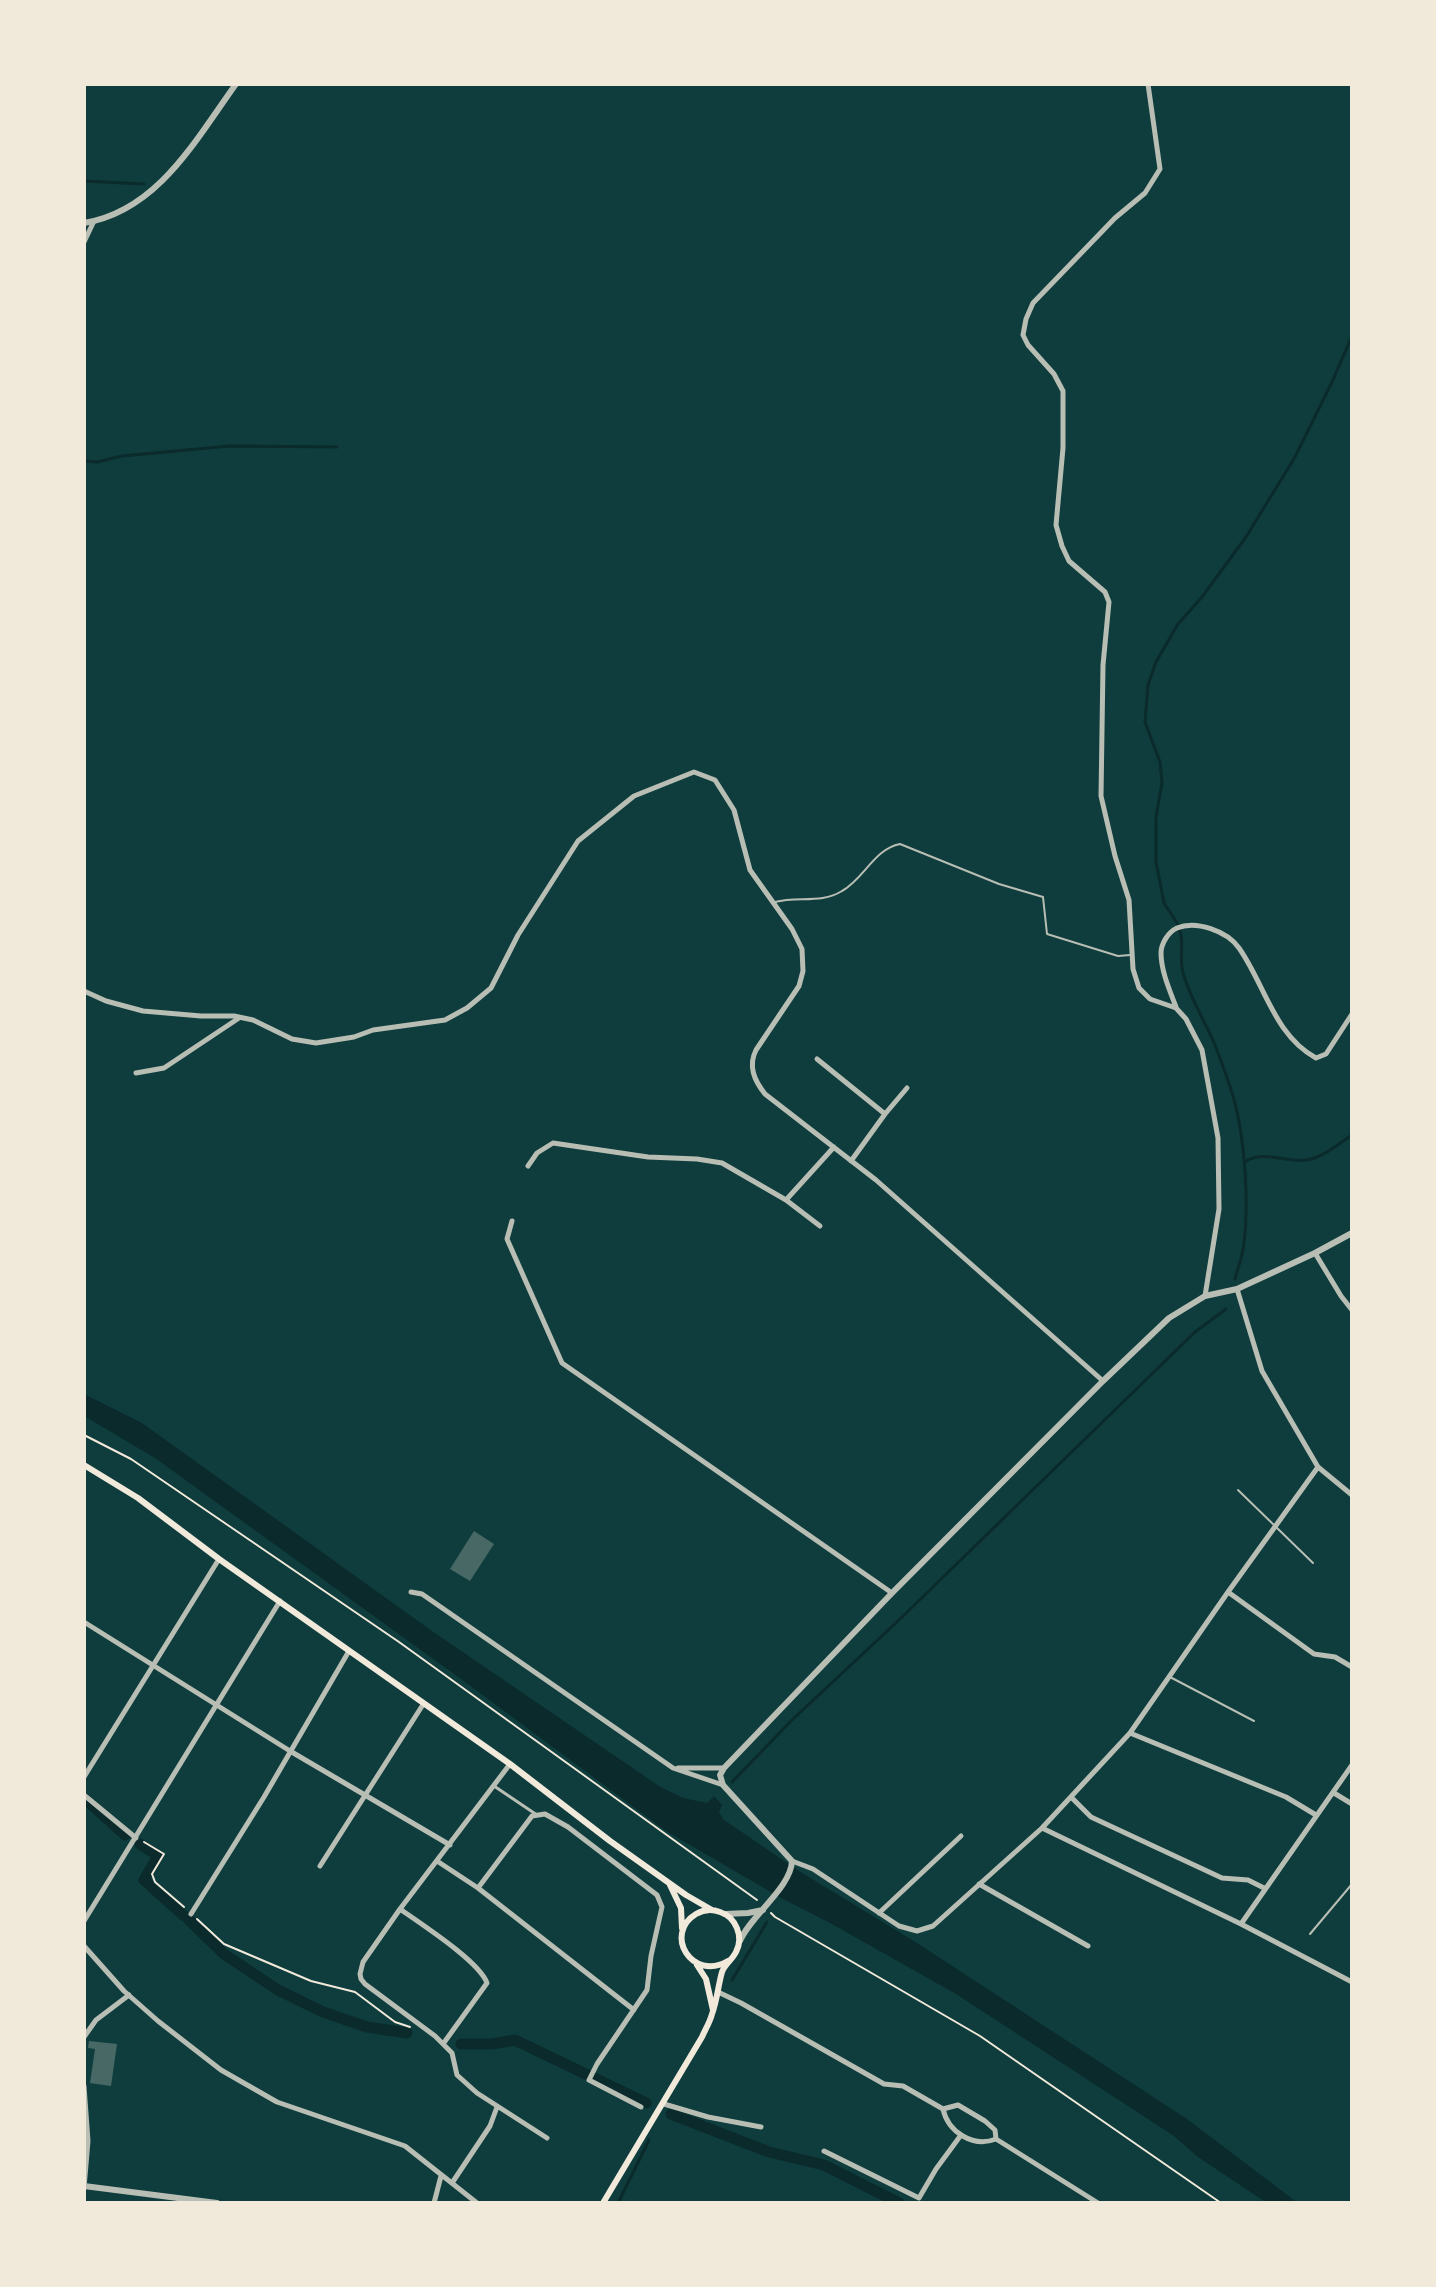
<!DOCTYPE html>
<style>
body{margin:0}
#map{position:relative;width:1436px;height:2287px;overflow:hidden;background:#0f3d3e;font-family:"PT Sans Narrow",sans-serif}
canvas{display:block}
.frame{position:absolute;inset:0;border:86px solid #f1e9da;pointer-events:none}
</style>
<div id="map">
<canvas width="1436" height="2287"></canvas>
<div class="frame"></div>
</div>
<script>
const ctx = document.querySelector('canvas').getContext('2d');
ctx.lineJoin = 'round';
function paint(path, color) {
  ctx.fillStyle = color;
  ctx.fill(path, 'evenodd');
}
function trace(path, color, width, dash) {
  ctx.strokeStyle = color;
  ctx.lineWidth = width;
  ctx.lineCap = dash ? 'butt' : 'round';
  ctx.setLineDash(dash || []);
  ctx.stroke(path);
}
paint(new Path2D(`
 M84 1394 142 1423 432 1631 659 1786 683 1798 707 1803 714 1796 722 1805 719 1812 724 1820 799 1871 917 1943 1187 2119 1298 2203H1267L1198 2157 1174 2136 956 1994 830 1923 781 1898 666 1831 461 1679 155 1458 84 1416Z`), '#0a2a2b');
trace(new Path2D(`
 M84 181 144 184
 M1352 218V237
 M84 461 97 462 122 456 230 446 337 447
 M1179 926 1164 903 1156 862V817L1162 783 1160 762 1145 722 1148 685 1156 662 1178 624 1202 597 1246 537 1295 457 1332 382 1352 336
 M1180 930C1184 944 1179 959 1183 973 1190 998 1205 1021 1215 1045 1222 1064 1230 1084 1235 1103 1245 1142 1249 1203 1244 1243 1243 1255 1238 1267 1235 1279
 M1245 1162C1262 1149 1287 1163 1307 1160 1324 1157 1338 1144 1352 1135
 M732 1782 792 1720 899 1620 1195 1332 1226 1309
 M732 1980 767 1922
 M84 2140V2120
 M618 2203 649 2140`), '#0a2a2b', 3);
trace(new Path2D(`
 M84 1798 125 1835
 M140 1844 158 1856 144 1880 184 1916
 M189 1920 224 1954 278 1990 323 2012 367 2027 407 2033
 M461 2044H492L515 2040 646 2103
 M671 2114 769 2152 824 2165 899 2203`), '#0a2a2b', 11);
paint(new Path2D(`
 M474 1531 494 1544 470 1581 450 1569Z
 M89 2041 117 2044 111 2086 90 2083 95 2049 88 2048Z`), '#486865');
trace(new Path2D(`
 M84 1435 131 1459 399 1642 757 1900
 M144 1842 164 1854 152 1874 155 1882 184 1907
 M771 1913 775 1917 980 2036 1221 2203
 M197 1919 224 1944 311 1981 355 1992 395 2022 410 2027`), '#f1e9da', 2);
trace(new Path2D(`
 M775 902C798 896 821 904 842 891 864 879 874 849 900 844L999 884 1043 897 1047 934 1118 956 1130 955
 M1238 1490 1313 1563
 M1170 1677 1254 1721
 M1310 1934 1352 1884`), '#b8beb3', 2);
trace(new Path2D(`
 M494 1786 537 1815`), '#b8beb3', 3);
trace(new Path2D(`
 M1148 84 1160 169 1145 193 1115 218 1033 303 1026 319 1023 335 1028 345 1054 374 1063 391V448L1056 525 1062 546 1069 561 1105 592 1109 602 1103 665 1101 796 1115 856 1129 900 1133 969 1139 988 1150 999 1176 1008 1186 1019 1202 1050 1218 1138 1219 1209 1205 1296
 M84 242 94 221
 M84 991 106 1001 143 1011 201 1016H234L253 1020 292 1039 316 1043 354 1037 373 1030 445 1020 467 1008 491 988 518 935 578 841 634 796 694 772 715 780 734 810 750 870 792 929 802 949 803 971 799 986 756 1050C748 1066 754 1080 765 1094L876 1180 1103 1381
 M1176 1007C1170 991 1161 971 1161 953 1161 944 1168 932 1177 928 1196 920 1227 931 1239 948 1265 985 1274 1035 1316 1058L1326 1054 1352 1014
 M817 1059 885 1114 851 1161
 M136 1073 164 1068 239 1018
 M885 1114 907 1088
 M528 1166 537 1153 553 1143 648 1157 697 1159 722 1163 786 1200 834 1147
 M786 1200 820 1226
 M512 1221 507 1239 562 1363 892 1593
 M1315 1253 1341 1296 1352 1310
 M1237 1289 1262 1371 1318 1467 1352 1495
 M411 1592 422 1594 673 1768 723 1785
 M1228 1592 1314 1654 1335 1657 1352 1667
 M84 1622 290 1751 450 1845
 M1130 1733 1286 1797 1316 1815
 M510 1764 400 1909 363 1962 360 1974 361 1979 365 1984 435 2036 452 2053 457 2075 477 2093 547 2138
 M678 1768H724
 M84 1777 219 1559
 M1334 1793 1352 1804
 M84 1795 136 1838
 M1071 1797 1091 1817 1222 1878 1248 1880 1264 1888
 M1042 1828 1130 1733 1228 1592 1318 1467
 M437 1861 478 1888 634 2010
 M792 1861 813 1869 899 1926 917 1931 933 1926 1042 1828 1241 1924 1352 1982
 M320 1866 424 1703
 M979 1884 1088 1946
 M478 1888 532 1816 545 1814 568 1827 657 1895 662 1907 651 1956 647 1990 597 2064 589 2080 641 2107
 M400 1909C421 1924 479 1961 487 1983L443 2044
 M879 1913 961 1836
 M191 1914 264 1797 349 1651
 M84 1921 280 1601
 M1241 1924 1352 1765
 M84 1946 124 1991 158 2021 221 2070 277 2102 405 2146 477 2203
 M718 1992 741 2003 884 2084 903 2086 943 2109C948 2132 973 2148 996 2139
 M84 2037 96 2020 129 1995
 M84 2086 88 2141 84 2188
 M664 2104 708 2117 761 2127
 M943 2109 958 2105 985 2121 995 2130 996 2139 1098 2203
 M824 2151 919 2198 936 2169 961 2135
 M452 2183 490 2126 497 2107
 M434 2203 441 2176`), '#b8beb3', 5);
trace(new Path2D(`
 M84 223C158 211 196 139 236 84
 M725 1914 748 1913 763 1910
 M740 1941C750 1916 791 1888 792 1861L723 1785 720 1775 724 1768 892 1593 1103 1381 1169 1318 1205 1296 1237 1289 1315 1253 1352 1233
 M84 2186 217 2203`), '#b8beb3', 6);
trace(new Path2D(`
 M84 1465 138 1498 219 1559 510 1764 610 1841 686 1895 712 1910
 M670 1885 681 1908 682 1928
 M697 1965 706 1979 713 2010
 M603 2203 702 2037C705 2030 710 2022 712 2014 717 2001 718 1986 722 1972 725 1964 732 1960 736 1952 744 1937 736 1917 720 1912 712 1909 703 1910 696 1914 663 1934 692 1982 728 1961`), '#f1e9da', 6);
</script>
